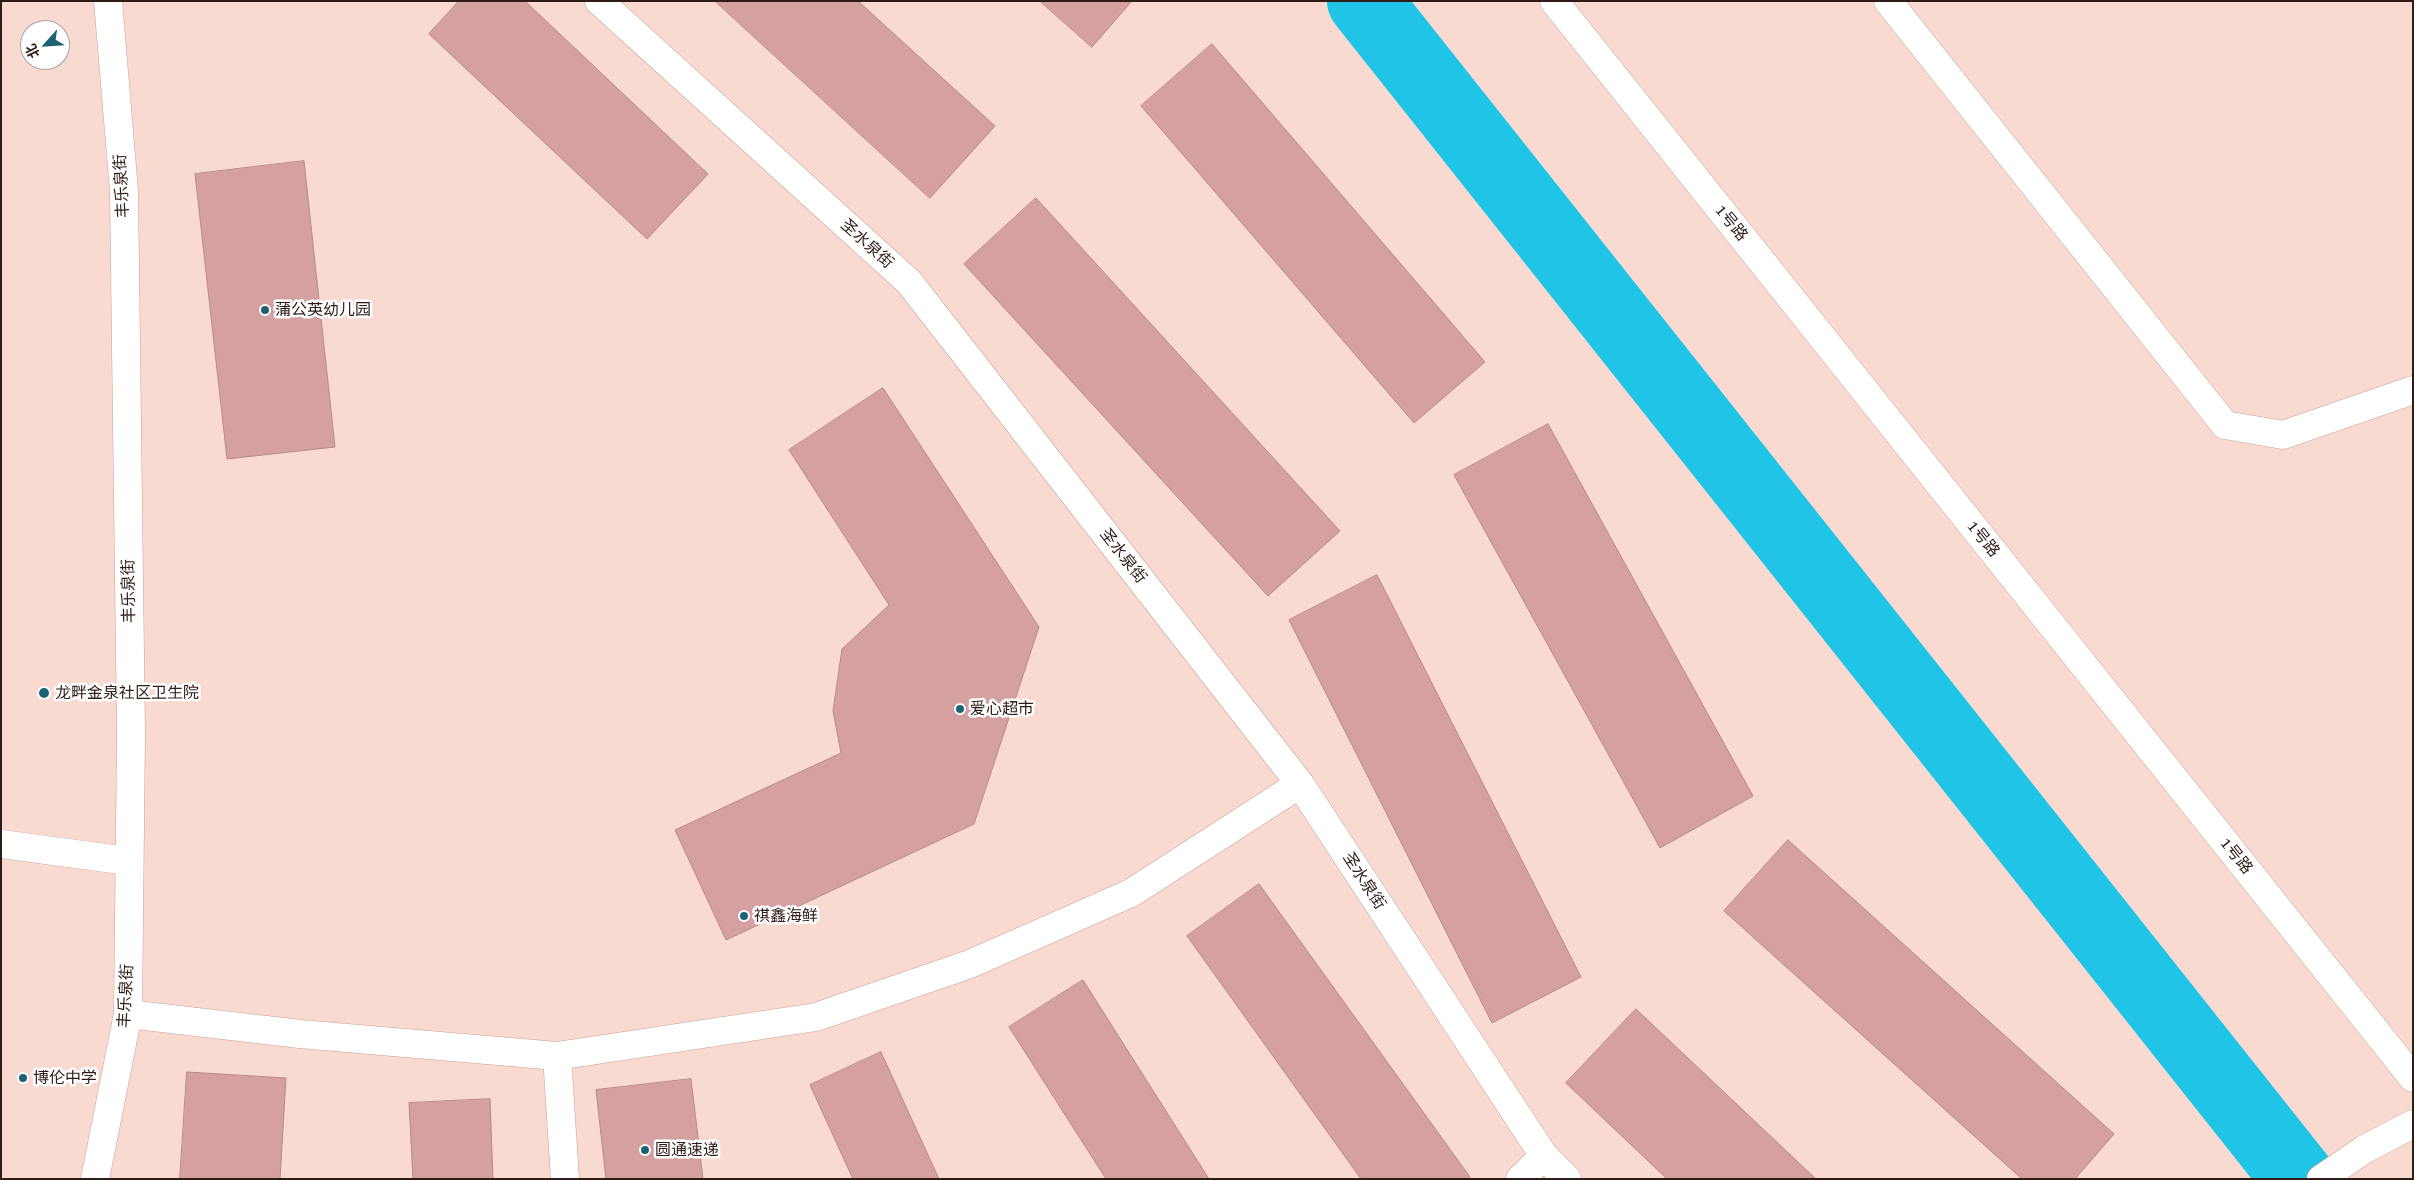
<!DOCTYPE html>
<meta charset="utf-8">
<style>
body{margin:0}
#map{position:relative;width:2414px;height:1180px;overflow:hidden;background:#f9dad0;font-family:"Roboto Serif","Noto Sans SC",serif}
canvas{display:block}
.frame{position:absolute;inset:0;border:2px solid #2f1c17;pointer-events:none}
.north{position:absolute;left:20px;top:20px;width:50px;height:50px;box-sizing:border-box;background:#fff;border:1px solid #aca4a2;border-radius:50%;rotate:244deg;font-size:14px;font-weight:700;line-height:20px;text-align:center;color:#2f1c17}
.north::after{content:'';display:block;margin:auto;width:18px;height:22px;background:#1d6273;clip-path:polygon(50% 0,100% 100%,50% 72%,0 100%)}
</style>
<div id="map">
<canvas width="2414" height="1180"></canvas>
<div class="frame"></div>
<div class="north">北</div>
</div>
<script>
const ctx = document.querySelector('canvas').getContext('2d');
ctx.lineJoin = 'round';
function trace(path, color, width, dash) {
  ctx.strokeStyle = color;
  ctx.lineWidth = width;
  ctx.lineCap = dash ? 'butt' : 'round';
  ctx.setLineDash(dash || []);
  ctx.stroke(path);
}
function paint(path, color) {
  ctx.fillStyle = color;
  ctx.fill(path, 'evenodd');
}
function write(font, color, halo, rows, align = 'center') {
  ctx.font = font + ' "Roboto Serif","Noto Sans SC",serif';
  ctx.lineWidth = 5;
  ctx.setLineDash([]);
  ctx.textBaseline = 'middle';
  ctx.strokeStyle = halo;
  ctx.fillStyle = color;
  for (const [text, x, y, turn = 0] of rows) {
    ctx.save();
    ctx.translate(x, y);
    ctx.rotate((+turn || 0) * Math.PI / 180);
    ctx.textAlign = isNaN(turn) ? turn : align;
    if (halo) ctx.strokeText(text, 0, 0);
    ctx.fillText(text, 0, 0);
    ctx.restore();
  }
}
trace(new Path2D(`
 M1364 1 2299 1179`), '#1fc4e7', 74);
const building = new Path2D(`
 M459 1H525L708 174 647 239 429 34Z
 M715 1H858L995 126 930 198Z
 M1040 1H1132L1092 47Z
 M1212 44 1485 362 1414 423 1141 106Z
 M304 161 335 447 227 459 195 174Z
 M1036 198 1340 531 1268 596 964 264Z
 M883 388 1039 627 974 824 726 940 675 830 841 753 833 711 842 649 889 605 789 450Z
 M1548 424 1753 796 1660 848 1454 475Z
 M1377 575 1581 977 1492 1023 1289 620Z
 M1788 840 2114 1134 2075 1179H2022L1724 911Z
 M1259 884 1470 1177 1467 1179H1361L1187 936Z
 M1083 980 1209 1179H1106L1009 1027Z
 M1636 1009 1816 1179H1667L1566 1083Z
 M881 1052 939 1179H853L810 1085Z
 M187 1072 286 1078 280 1179H180Z
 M691 1079 703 1179H606L596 1090Z
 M490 1099 493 1179H413L409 1103Z`);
paint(building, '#d4a0a0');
trace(building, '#ba8889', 1);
const minor = new Path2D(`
 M599 1 909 282 1300 784 1544 1156 1567 1179
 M1888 1 2225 425 2283 435 2413 390
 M1 844 128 861
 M128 1014 300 1034 557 1056 816 1017 970 964 1131 893 1300 784
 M557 1056 565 1179
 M95 1179 128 1014 131 733 124 191 108 1
 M1520 1179 1544 1156`);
const tertiary = new Path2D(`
 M1554 1 2413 1078
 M2321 1179 2365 1149 2413 1124`);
trace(minor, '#cf9f90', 29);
trace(tertiary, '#cf9f90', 29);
trace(minor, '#fff', 28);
trace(tertiary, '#fff', 28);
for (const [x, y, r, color] of [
 [265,310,5,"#1d6273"],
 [44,693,6,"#1d6273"],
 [960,709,5,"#1d6273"],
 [744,916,5,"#1d6273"],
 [23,1078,5,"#1d6273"],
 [645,1150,5,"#1d6273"]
]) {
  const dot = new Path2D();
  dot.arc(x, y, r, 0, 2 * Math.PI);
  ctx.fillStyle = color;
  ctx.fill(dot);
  trace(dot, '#fff', 2);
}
write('16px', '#2f1c17', '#fff', [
 ["丰乐泉街",122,186,-93],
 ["1号路",1731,223,51],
 ["圣水泉街",867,244,42],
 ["1号路",1983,539,51],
 ["圣水泉街",1123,556,52],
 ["丰乐泉街",129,591,-91],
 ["1号路",2236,856,51],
 ["圣水泉街",1364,881,57],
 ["丰乐泉街",126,996,-87]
]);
write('16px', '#2f1c17', '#fff', [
 ["蒲公英幼儿园",275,310],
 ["龙畔金泉社区卫生院",55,693],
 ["爱心超市",970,709],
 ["祺鑫海鲜",754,916],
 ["博伦中学",33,1078],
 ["圆通速递",655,1150]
], 'left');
</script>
